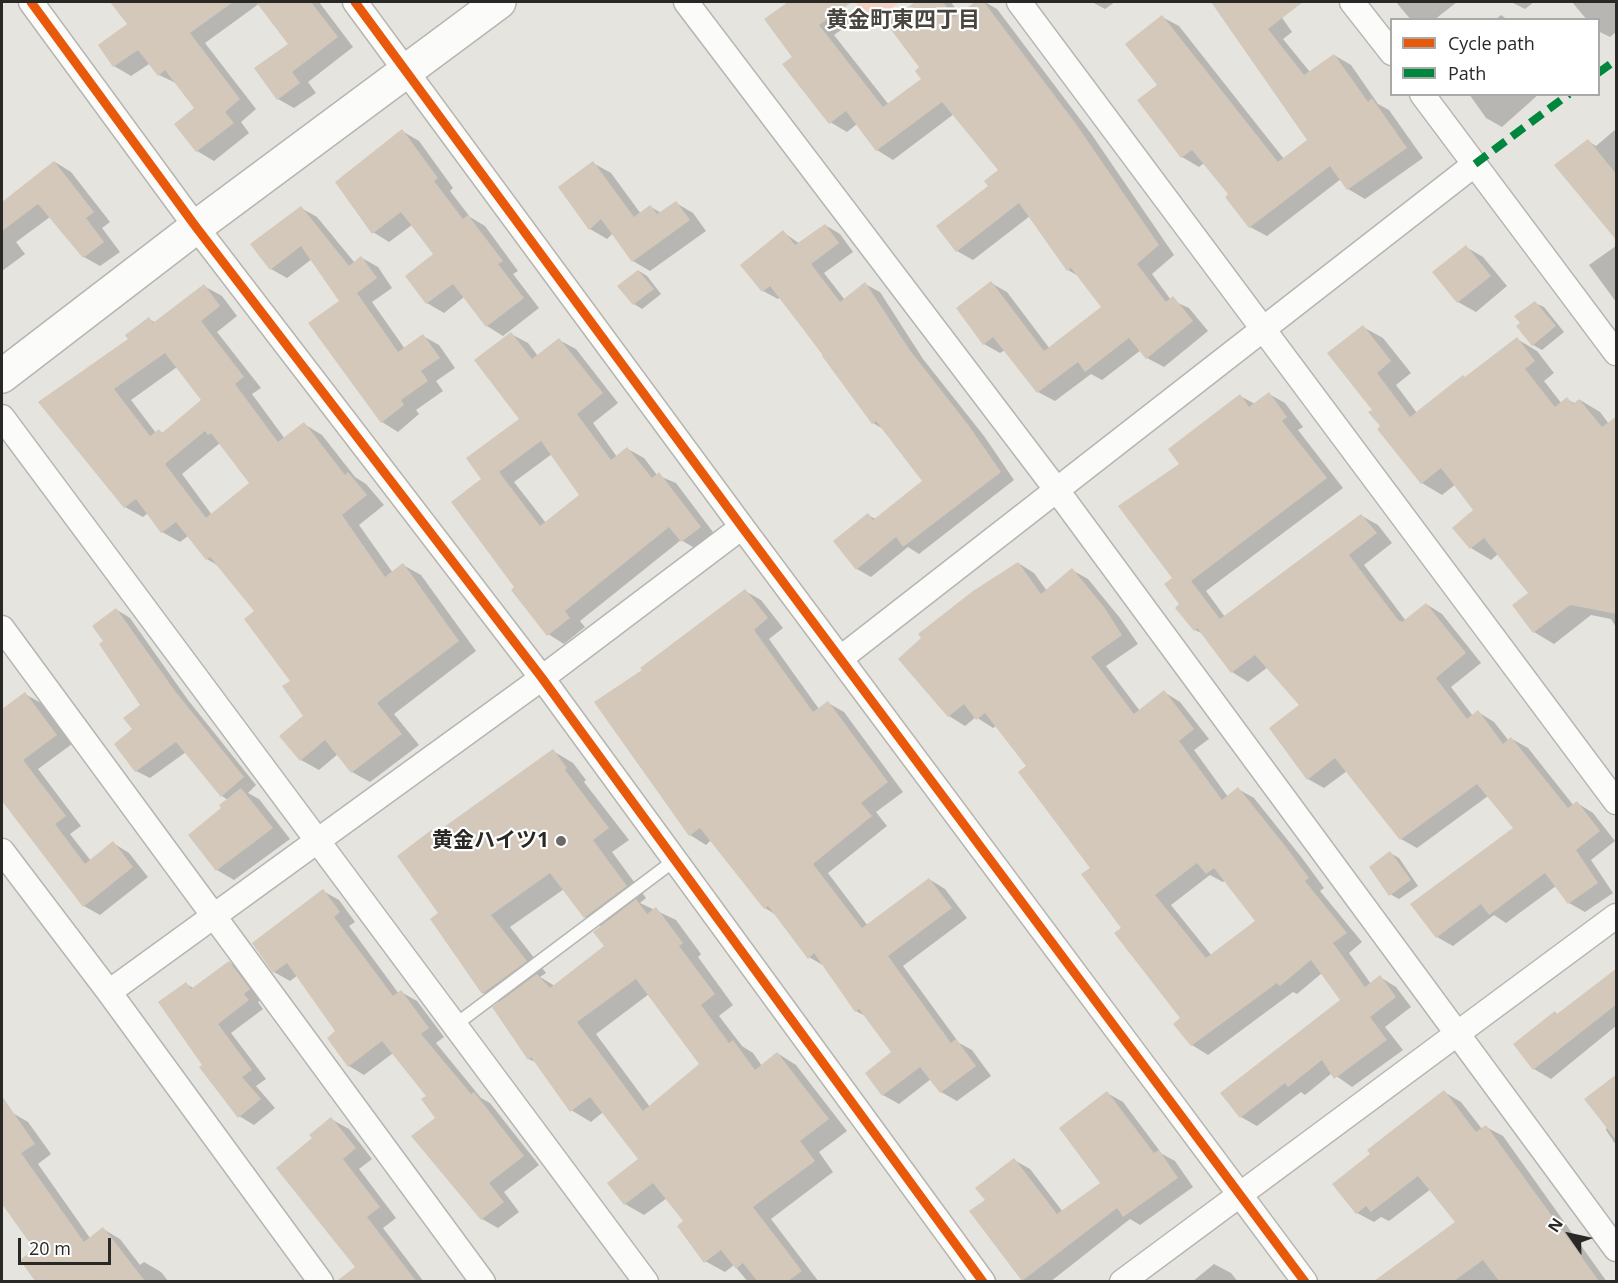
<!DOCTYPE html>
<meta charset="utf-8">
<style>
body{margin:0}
#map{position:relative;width:1618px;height:1283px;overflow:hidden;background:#e5e4df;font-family:"Open Sans",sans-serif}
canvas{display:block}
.frame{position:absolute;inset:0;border:3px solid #292825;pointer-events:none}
.legend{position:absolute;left:1390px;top:18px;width:210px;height:78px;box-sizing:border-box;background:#fff;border:2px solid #a9a9a8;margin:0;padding:8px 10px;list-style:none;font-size:18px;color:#292825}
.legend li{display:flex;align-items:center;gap:12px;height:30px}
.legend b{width:30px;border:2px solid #a9a9a8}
.north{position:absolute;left:1540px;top:1205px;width:60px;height:60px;-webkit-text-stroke:4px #fff;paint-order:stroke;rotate:304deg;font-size:16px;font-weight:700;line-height:24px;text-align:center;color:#292825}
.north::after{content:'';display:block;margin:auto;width:21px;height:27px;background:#292825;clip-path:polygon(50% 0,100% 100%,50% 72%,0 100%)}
.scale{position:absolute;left:18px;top:1238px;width:93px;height:27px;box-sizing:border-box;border:3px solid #292825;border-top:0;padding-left:8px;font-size:18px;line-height:21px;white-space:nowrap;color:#292825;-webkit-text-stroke:4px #fff;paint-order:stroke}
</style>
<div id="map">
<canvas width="1618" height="1283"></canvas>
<div class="frame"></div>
<ul class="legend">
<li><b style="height:8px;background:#e8590c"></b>Cycle path</li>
<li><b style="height:8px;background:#00873e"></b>Path</li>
</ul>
<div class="north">N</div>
<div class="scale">20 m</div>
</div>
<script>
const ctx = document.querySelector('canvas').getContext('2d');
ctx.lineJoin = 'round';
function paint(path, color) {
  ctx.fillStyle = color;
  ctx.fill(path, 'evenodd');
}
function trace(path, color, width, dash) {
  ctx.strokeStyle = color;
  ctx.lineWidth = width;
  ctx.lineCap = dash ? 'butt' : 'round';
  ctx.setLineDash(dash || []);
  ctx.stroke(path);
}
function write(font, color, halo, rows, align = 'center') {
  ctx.font = font + ' "Open Sans","Noto Sans JP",sans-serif';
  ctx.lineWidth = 4.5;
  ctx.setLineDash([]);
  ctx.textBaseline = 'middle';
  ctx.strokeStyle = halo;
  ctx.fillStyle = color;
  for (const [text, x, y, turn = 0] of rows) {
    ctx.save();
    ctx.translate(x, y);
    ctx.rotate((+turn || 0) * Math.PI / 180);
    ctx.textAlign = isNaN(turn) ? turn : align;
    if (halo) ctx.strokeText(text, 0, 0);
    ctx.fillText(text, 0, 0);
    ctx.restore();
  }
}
paint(new Path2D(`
 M855 2H900L871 23Z`), '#f2d1c1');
paint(new Path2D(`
 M112 2H319L353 47 308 82 316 93 294 108 278 99 290 44 260 3 205 43 256 109 241 122 249 133 214 161 197 151 176 124 196 109 176 83 159 75 149 64 131 76 114 66 129 25Z
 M791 2H835L851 23 834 35 889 105 923 79 921 68 888 23 917 2H951L960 15 978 2H985L997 9 1092 135 1174 255 1152 274 1171 300 1189 308 1208 331 1164 367 1147 358 1141 350 1102 380 1091 374 1055 401 1038 392 1005 350 1000 353 984 344 991 283 1007 292 1050 349 1103 307 1080 277 1068 270 1030 216 973 260 957 251 938 227 990 186 1000 170 954 114 893 160 877 150 857 124 847 132 830 122 794 57 766 19Z
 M1092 2H1115L1105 9Z
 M1213 2H1271L1292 32 1283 39 1310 72 1334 55 1351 65 1378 104 1389 110 1423 158 1365 199 1348 189 1341 179 1267 236 1250 227 1230 195 1204 163 1199 167 1182 157 1139 100 1159 85 1162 17 1179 26 1284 159 1309 141Z
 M1396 2H1457L1434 20H1411Z
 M1511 2H1534L1525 9Z
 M1572 2H1616V32L1610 37 1598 31V20H1587Z
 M1501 15 1508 20H1495Z
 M1469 94H1539L1502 127 1486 118Z
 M1616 129V239L1588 141 1596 146Z
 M402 131 419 141 453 188 450 191 470 217 485 226 518 271 513 274 539 308 503 336 487 326 464 297 444 313 427 303 435 255 412 225 389 242 373 232Z
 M55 162 71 172 110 222 102 228 120 252 100 266 84 257 50 217 16 242 25 254 2 271V203Z
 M593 163 611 173 641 214 651 207 661 213 676 203 693 213 706 231 650 271 633 261 613 233 607 239 590 229Z
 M301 208 317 217 355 263 362 258 378 267 392 288 372 302 405 349 423 336 439 345 455 368 436 381 443 391 416 410 419 414 398 432 382 422 341 301 312 259 287 278 271 269Z
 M825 225 840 234 853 252 824 273 845 300 865 284 880 292 923 359 984 436 1014 480 919 554 908 547 871 577 857 569 868 515 877 520 925 481 885 430 873 423 780 297 778 299 763 291 783 232 800 244Z
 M1616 246V302L1589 265Z
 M1466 247 1483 257 1507 286 1476 312 1458 302Z
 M639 271 647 276 661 294 642 309 634 304Z
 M204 286 222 296 237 316 217 332 261 388 252 394 285 439 304 424 322 435 355 477 366 484 384 505 359 525 393 573 403 565 421 575 476 651 394 714 419 745 370 782 352 772 338 754 319 770 301 760 306 716 292 681 256 611 220 567 207 559 188 536 180 542 162 532 148 513 143 517 125 507 41 402 130 339 149 319 156 323ZM177 367 203 401 164 433 159 431 156 433 131 400ZM220 443 251 483 212 515 182 474Z
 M1535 303 1544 307 1564 332 1542 350 1533 345 1518 327Z
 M1363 327 1383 338 1411 373 1396 385 1417 413 1517 339 1537 351 1554 373 1544 381 1562 404 1567 399 1576 404 1580 400 1600 412 1609 424 1616 418V627L1611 619 1591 615 1554 644 1534 632 1530 593 1499 553 1491 560 1471 548 1475 510 1456 484 1442 495 1422 483 1383 427 1374 410Z
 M511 334 528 343 538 356 559 340 576 349 618 403 593 423 617 457 628 449 644 458 657 475 676 483 716 536 698 550 681 540 580 621 585 627 564 644 548 634 517 588 484 479 521 420ZM552 454 581 496 546 523 514 482Z
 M1269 394 1285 403 1303 427 1298 430 1343 488 1206 591 1225 617 1362 516 1378 525 1392 543 1364 565 1406 621 1426 604 1442 614 1481 663 1451 687 1473 716 1478 712 1494 722 1509 741 1512 739 1528 748 1574 806 1577 803 1593 813 1615 841 1591 860 1613 893 1585 912 1569 903 1556 886 1506 923 1494 915 1453 946 1437 937 1515 828 1488 796 1417 848 1401 839 1347 771 1324 788 1308 779 1301 705 1268 667 1248 682 1232 672 1205 635 1195 630 1182 605 1174 579 1181 464 1240 396 1255 404Z
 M1018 563 1034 573 1047 591 1072 570 1088 579 1120 618 1138 644 1106 666 1140 711 1164 692 1180 702 1209 739 1194 750 1228 797 1238 789 1254 798 1302 858 1324 888 1320 891 1362 942 1349 953 1371 984 1380 977 1396 987 1411 1007 1385 1027 1403 1050 1352 1087 1332 1073 1305 1095 1301 1092 1257 1126 1241 1117 1343 1001 1322 973 1297 994 1293 992 1208 1055 1192 1045 1175 1024 1182 1018 1123 928 1092 868 1028 767 996 726 993 728 976 717 965 726 949 716 900 659ZM1210 875 1223 882 1226 880 1257 922 1212 956 1171 905Z
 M745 591 761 600 783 628 769 639 819 709 828 703 844 712 903 792 876 812 887 826 828 873 868 926 929 879 945 889 967 918 903 966 959 1043 972 1050 991 1076 957 1101 941 1092 931 1079 899 1104 883 1095 893 1052 867 1017 856 1011 826 967 809 957 776 915 765 908 711 840 706 845 690 835 644 670Z
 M117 610 130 618 188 700 256 785 248 793 259 799 290 839 234 880 217 870 223 809 228 800 222 796 186 752 150 778 136 771 134 729 143 705 105 642Z
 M25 694 41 703 72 744 38 769 81 826 70 834 91 861 113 843 129 853 148 877 100 915 84 906 2 799V711Z
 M553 751 573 763 586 780 584 782 629 840 612 852 646 898 640 903 676 920 701 954 698 957 733 1005 719 1016 742 1046 753 1053 762 1066 777 1053 796 1065 847 1131 819 1152 833 1172 771 1219 819 1282H748L734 1265 725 1272 705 1261 686 1222 667 1198 644 1215 625 1204 641 1159 603 1112 591 1122 571 1110 537 1063 529 1059 500 1003 483 993 432 920 440 913 434 830 439 833ZM564 889 585 917 602 927 606 947 555 986 540 977 546 973 510 927ZM649 994 701 1065 650 1107 596 1034Z
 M1390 853 1399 858 1418 886 1399 899 1390 894Z
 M323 891 339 900 355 922 349 926 399 994 401 992 417 1001 444 1037 436 1043 481 1098 490 1103 539 1165 504 1192 519 1212 498 1228 482 1219 428 1096 393 1053 364 1075 349 1066 337 1031 298 975 290 981 274 972Z
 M229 962 244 971 264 998 258 1002 263 1009 231 1033 266 1079 256 1086 275 1108 254 1125 239 1116 204 1065 186 984 195 989Z
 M1616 971V1026L1551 1079 1534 1069 1555 1013 1559 1015Z
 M1616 1076V1145L1606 1130Z
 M1444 1092 1461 1102 1482 1129 1486 1127 1503 1136 1607 1282H1387L1383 1276 1457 1222 1431 1189 1389 1221 1381 1217 1374 1222 1357 1213Z
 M1107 1093 1123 1102 1162 1154 1175 1161 1193 1187 1140 1225 1130 1219 1050 1282 1023 1281 971 1211 987 1200 1014 1160 1030 1169 1063 1212 1102 1183Z
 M11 1112 28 1122 51 1154 38 1164 90 1238 103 1229 120 1239 140 1265 144 1262 161 1272 169 1282H90L83 1272 72 1282H37L22 1260 36 1249 24 1202 2 1170V1119Z
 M331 1119 349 1129 372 1159 359 1169 396 1218 383 1228 424 1282H367L356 1266 314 1138Z
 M1214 1264 1231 1273 1238 1282H1192Z`), '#0003');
paint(new Path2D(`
 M110 2H233L190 33 240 99 225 112 234 123 196 152 174 124 194 108 165 70 158 76 138 50 113 67 98 45 127 24Z
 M256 2H311L338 37 292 72 300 83 277 100 254 68 288 44Z
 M788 2H852L819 25 883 107 921 79 915 71 919 67 886 23 915 2H943L954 17 975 2H984L1076 124 1159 245 1137 264 1166 302 1173 296 1193 321 1146 359 1129 338 1085 372 1078 362 1037 393 993 337 983 345 956 308 991 281 1044 351 1101 307 1071 268 1067 271 1019 203 956 252 936 226 988 186 984 181 998 170 942 102 876 151 846 111 829 124 782 64 792 57 764 19Z
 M1211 2H1303L1268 29 1304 75 1334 54 1368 102 1372 98 1407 148 1347 190 1330 166 1249 228 1225 197 1228 194 1192 150 1181 158 1137 100 1157 85 1125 44 1162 15 1278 162 1307 140Z
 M402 129 438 178 434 181 463 219 468 215 503 261 498 264 524 298 486 327 453 284 426 304 405 276 433 254 401 212 372 234 335 182Z
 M1588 139 1617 175V241L1554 165Z
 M54 161 94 212 86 218 104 242 83 258 38 204 2 231V202Z
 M593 161 634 217 650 205 657 214 676 201 690 220 632 262 601 219 589 230 558 187Z
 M301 206 349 266 361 256 377 278 357 293 398 352 423 334 440 358 421 371 428 381 401 400 404 405 381 423 308 323 339 301 301 246 270 270 250 244Z
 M825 224 839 243 811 264 840 302 865 282 909 349 969 426 1001 472 903 547 896 537 856 570 833 541 868 513 873 520 922 481 876 421 872 424 822 356 823 355 770 286 762 292 740 265 783 230 795 245Z
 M1466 245 1491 276 1457 303 1432 272Z
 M638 270 654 289 633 305 617 286Z
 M204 284 220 306 201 321 244 377 235 384 278 442 304 422 345 475 348 472 367 495 342 515 385 577 403 563 459 641 377 703 402 734 351 773 325 740 300 761 279 736 303 716 282 686 290 681 244 619 254 611 210 557 206 560 176 522 161 533 136 499 124 508 38 402 128 339 125 335 149 317 153 323ZM165 353 201 400 162 433 159 429 150 436 114 389ZM205 431 208 435 211 433 249 483 206 518 165 464Z
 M1535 301 1556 326 1532 346 1516 326 1520 323 1514 316Z
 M1363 325 1391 361 1377 373 1410 417 1463 375 1465 377 1517 337 1535 361 1525 369 1555 407 1567 397 1573 404 1579 399 1602 427 1617 416V614L1570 605 1533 633 1512 605 1528 593 1484 538 1470 549 1452 528 1473 510 1441 468 1421 484 1377 429 1380 426 1368 412 1372 410 1327 353Z
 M511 332 532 359 559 338 603 393 577 414 611 460 627 447 652 478 659 472 701 527 681 542 669 527 565 611 570 618 547 636 511 590 514 587 451 502 481 479 466 458 519 419 474 360ZM541 441 579 495 540 526 499 472Z
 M1269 392 1287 417 1282 421 1327 478 1191 581 1220 619 1361 514 1377 533 1349 555 1398 620 1402 622 1426 603 1466 653 1436 678 1467 719 1478 710 1503 744 1511 737 1568 808 1577 801 1600 831 1576 850 1598 883 1568 904 1545 873 1489 915 1481 904 1436 938 1410 904 1513 828 1477 784 1400 840 1335 758 1307 780 1269 728 1299 705 1255 655 1231 673 1197 628 1194 631 1175 608 1179 604 1164 584 1172 578 1118 506 1179 464 1168 449 1240 394 1249 407Z
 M1018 562 1041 594 1072 568 1104 607 1122 635 1091 657 1134 714 1164 690 1194 729 1179 741 1222 800 1238 787 1286 847 1309 878 1305 881 1347 933 1333 943 1365 987 1380 975 1396 997 1370 1017 1387 1040 1334 1079 1322 1060 1288 1087 1285 1083 1240 1118 1220 1093 1340 1000 1311 960 1280 986 1277 983 1191 1046 1173 1024 1180 1018 1114 933 1121 928 1081 874 1090 868 1018 772 1026 766 985 713 976 720 964 704 948 717 898 659 921 638 918 634 973 591ZM1197 863 1206 874 1214 868 1255 921 1206 958 1155 895Z
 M745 589 768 618 754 630 813 712 828 701 888 782 861 803 872 816 813 864 862 928 929 878 952 908 888 956 951 1043 956 1039 976 1066 940 1093 920 1067 882 1096 865 1073 891 1052 859 1009 855 1012 814 953 808 959 768 906 764 909 700 828 689 836 594 702 642 670 640 668Z
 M116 608 175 691 244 777 221 797 176 742 135 772 114 744 132 729 123 718 140 705 99 644 103 641 92 626Z
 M25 692 57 735 23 760 66 816 55 824 85 864 113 841 133 867 83 907 2 801V709Z
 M553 749 567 768 565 770 609 828 593 840 627 886 584 918 550 873 491 915 527 961 482 994 430 919 438 913 397 856 434 828 437 832Z
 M241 788 273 828 216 871 188 835 221 808 219 805Z
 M1390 851 1411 880 1389 896 1369 867Z
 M323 889 340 912 334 917 393 996 401 990 429 1028 421 1034 471 1094 474 1092 524 1156 489 1183 504 1202 481 1220 411 1136 435 1118 421 1099 426 1096 382 1041 348 1067 327 1038 335 1031 287 963 273 973 252 943Z
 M636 899 647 914 656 907 683 943 679 946 715 994 701 1005 729 1043 733 1040 755 1070 777 1052 829 1119 800 1141 815 1161 753 1207 802 1271 788 1281H757L743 1263 736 1269 721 1250 704 1263 677 1226 683 1221 653 1183 624 1205 607 1183 638 1159 590 1097 570 1112 531 1057 528 1060 492 1007 537 974 550 988 604 946 593 932ZM636 979 699 1064 643 1111 577 1022Z
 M229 961 250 989 244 994 249 1000 218 1024 252 1070 242 1077 261 1099 238 1118 199 1067 202 1065 158 1002 186 982 191 989Z
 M1617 968V1004L1533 1070 1513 1044 1555 1011 1557 1014Z
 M1617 1074V1141L1584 1099Z
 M1444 1090 1476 1132 1486 1125 1599 1281H1499L1483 1260 1454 1281H1374L1455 1222 1418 1176 1371 1212 1366 1206 1356 1214 1332 1184 1370 1154 1367 1150Z
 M1107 1091 1154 1153 1159 1150 1178 1178 1123 1217 1117 1208 1022 1281 969 1211 985 1200 975 1188 1014 1158 1057 1214 1100 1183 1059 1128Z
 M2 1096 35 1144 21 1153 84 1242 103 1227 145 1281H35L20 1260 34 1249 2 1204Z
 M331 1117 356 1148 343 1159 380 1207 367 1217 416 1281H337L355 1267 276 1168 312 1138 309 1135Z`), '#d3c8ba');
const lane = new Path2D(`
 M455 1025 675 860`);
const street = new Path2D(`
 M31 2 196 227 542 678 983 1282
 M355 2 742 527 1305 1282
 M686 2 1056 489 1616 1249
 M1019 2 1616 802
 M1352 2 1392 53
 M1422 94 1616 353
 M2 417 646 1282
 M2 628 483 1282
 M841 658 1475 164
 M2 851 109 992 321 1282
 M109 992 542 678 742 527
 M1122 1282 1616 916`);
const secondary = new Path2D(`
 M2 376 196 227 499 2`);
trace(lane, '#b6b5b1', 15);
trace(street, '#b6b5b1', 27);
trace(secondary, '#b6b5b1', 36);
trace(lane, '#fbfbfa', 12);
trace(street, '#fbfbfa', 24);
trace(secondary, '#fbfbfa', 33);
trace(new Path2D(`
 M1598 73 1616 60
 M1475 164 1569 94`), '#00873e', 8, [15, 8]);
trace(new Path2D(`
 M31 2 196 227 542 678 983 1282
 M355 2 742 527 1305 1282`), '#e8590c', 9);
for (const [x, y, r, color] of [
 [561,841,6,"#6b6a66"]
]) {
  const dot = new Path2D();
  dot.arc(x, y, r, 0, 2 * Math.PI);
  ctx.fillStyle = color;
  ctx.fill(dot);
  trace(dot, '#fff', 2);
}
write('bold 21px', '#292825', '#fff', [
 ["黄金ハイツ1",549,841]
], 'right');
write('bold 22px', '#48463e', '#fff', [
 ["黄金町東四丁目",903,21]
]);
</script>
